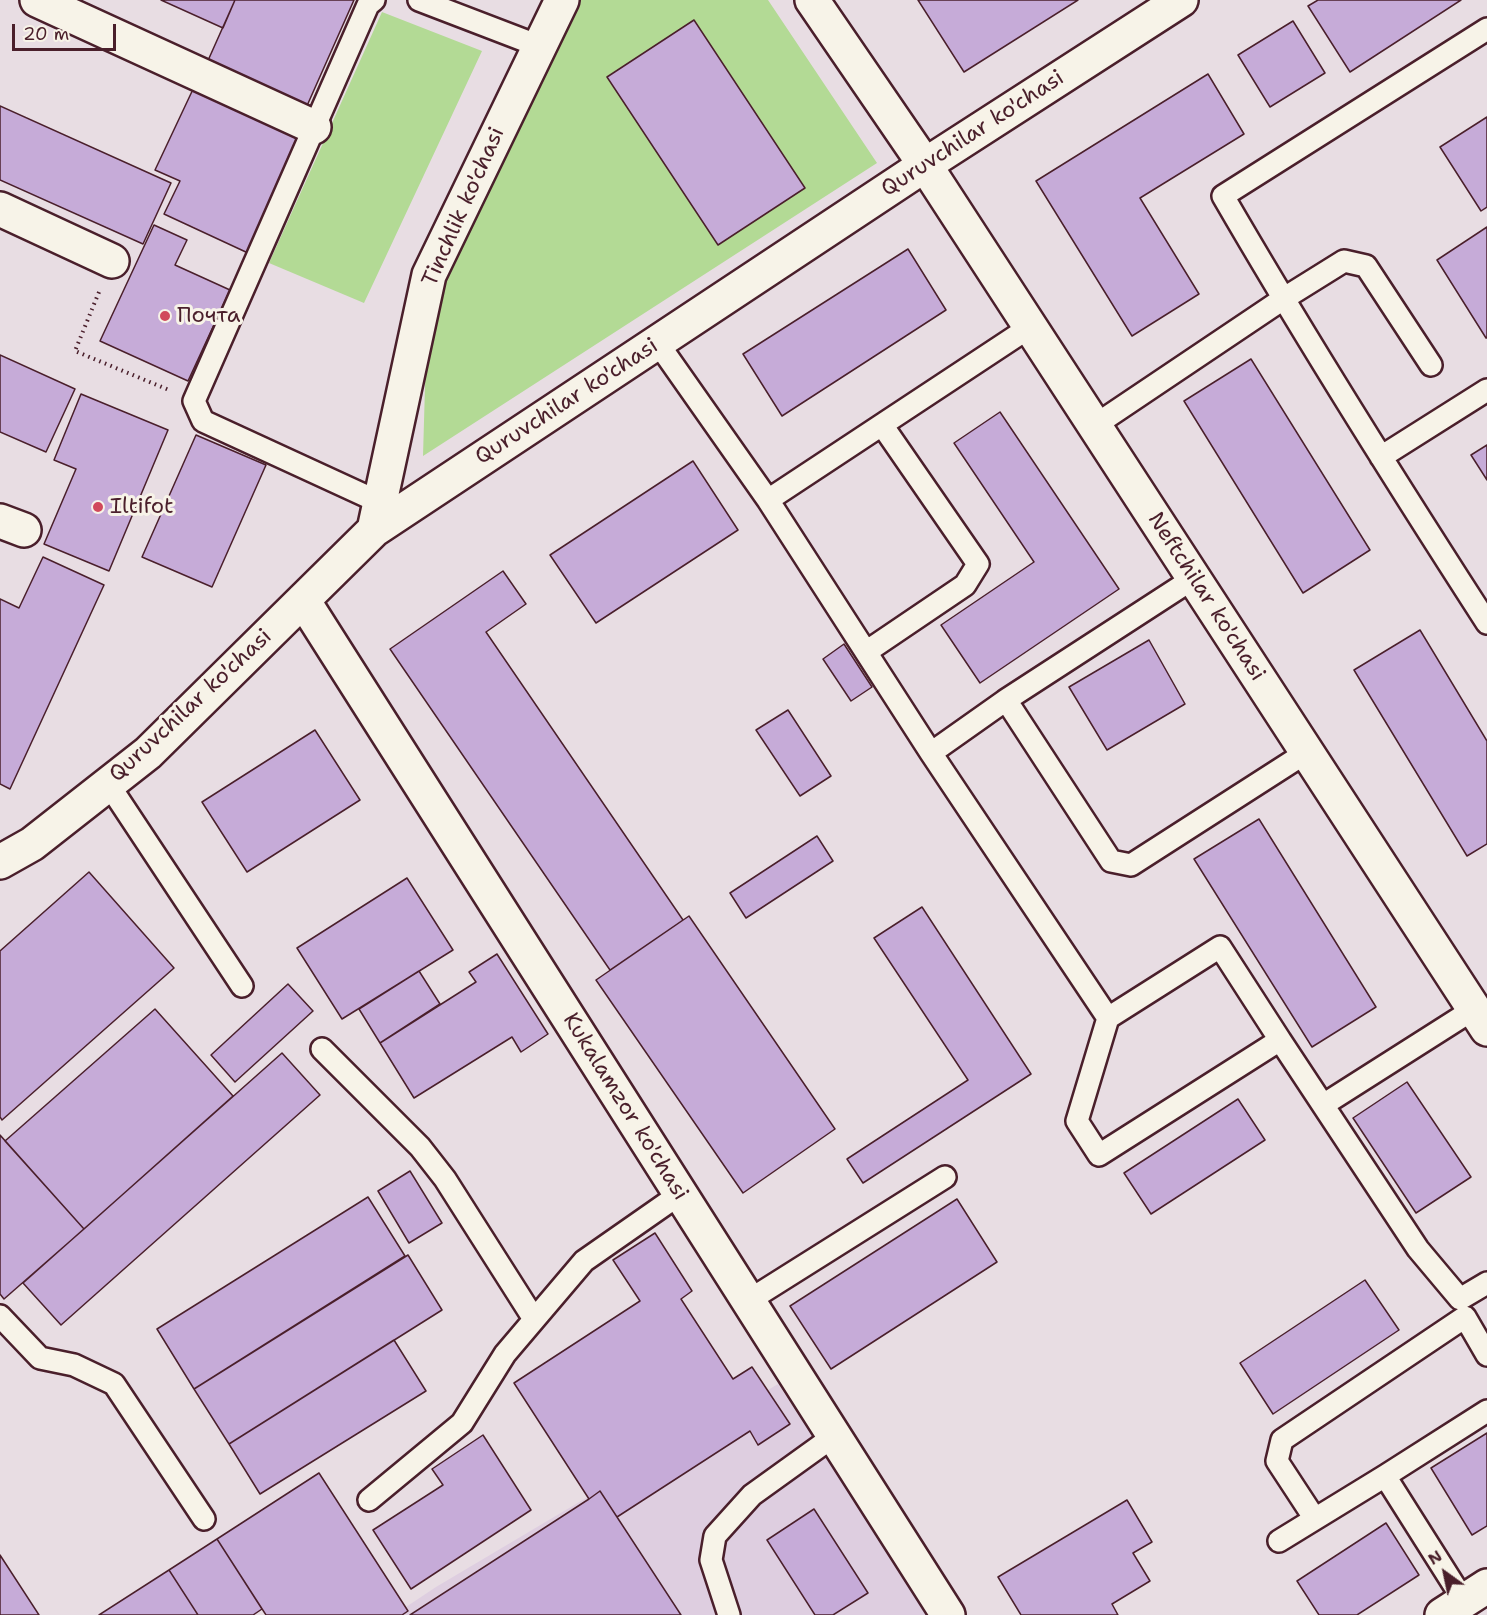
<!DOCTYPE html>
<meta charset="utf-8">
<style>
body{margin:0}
#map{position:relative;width:1487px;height:1615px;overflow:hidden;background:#e8dde3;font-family:"Shantell Sans",sans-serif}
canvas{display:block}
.north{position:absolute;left:1415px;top:1543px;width:60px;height:60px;-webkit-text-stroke:4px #f7f3e8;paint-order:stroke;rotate:327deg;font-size:16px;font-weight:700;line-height:24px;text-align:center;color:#4a1f2b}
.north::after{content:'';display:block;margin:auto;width:21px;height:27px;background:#4a1f2b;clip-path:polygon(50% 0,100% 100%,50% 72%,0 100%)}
.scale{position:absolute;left:12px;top:24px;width:104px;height:27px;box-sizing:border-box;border:3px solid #4a1f2b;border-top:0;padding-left:8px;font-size:18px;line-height:21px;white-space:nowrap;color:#4a1f2b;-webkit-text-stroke:4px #f7f3e8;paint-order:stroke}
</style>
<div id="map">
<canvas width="1487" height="1615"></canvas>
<div class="north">N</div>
<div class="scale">20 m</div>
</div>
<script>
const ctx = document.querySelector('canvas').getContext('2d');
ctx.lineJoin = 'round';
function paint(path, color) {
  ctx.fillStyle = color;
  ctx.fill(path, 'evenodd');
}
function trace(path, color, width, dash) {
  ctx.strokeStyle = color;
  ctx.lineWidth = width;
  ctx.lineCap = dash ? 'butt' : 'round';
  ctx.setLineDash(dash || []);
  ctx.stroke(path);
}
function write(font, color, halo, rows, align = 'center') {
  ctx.font = font + ' "Shantell Sans",sans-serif';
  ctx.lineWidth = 6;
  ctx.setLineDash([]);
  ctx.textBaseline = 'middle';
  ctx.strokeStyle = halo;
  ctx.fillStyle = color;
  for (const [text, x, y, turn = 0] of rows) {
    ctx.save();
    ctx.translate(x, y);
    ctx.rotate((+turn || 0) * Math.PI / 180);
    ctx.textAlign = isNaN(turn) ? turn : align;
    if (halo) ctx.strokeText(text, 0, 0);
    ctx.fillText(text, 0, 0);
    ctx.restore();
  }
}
paint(new Path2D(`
 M778 1384 929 1615H394L436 1587Z`), '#decee0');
paint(new Path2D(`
 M562 0H768L877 163 423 456 428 282Z
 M382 12 482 51 364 303 269 263Z`), '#b3da95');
const building = new Path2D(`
 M161 0H235L223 28Z
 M235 0H354L306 108 206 65Z
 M918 0H1078L964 72Z
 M1318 0H1461L1350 72 1308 6Z
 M694 20 805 188 718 245 607 77Z
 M1293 21 1325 73 1270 107 1238 55Z
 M1208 74 1244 134 1140 198 1199 294 1132 336 1036 181Z
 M195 85 303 136 248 253 164 214 180 181 155 170Z
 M0 106 171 183 143 244 0 180Z
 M1487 117V207L1481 211 1440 147Z
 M154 225 187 240 175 265 230 290 188 381 100 341Z
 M1487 227V338H1486L1437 260Z
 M908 249 946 310 782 416 743 354Z
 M0 355 75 389 46 452 0 432Z
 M1251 359 1370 550 1303 593 1184 401Z
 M81 394 168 430 109 571 44 544 76 469 54 460Z
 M1000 412 1119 589 980 683 941 625 1034 562 954 443Z
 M196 435 266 465 212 587 142 557Z
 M1487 445V480L1471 455Z
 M693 461 738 530 596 623 550 555Z
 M43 557 104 585 10 789 0 784V599L19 608Z
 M503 571 526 604 486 632 683 920 610 970 390 649Z
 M1420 630 1487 741V844L1467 856 1354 670Z
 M1149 640 1185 704 1107 750 1069 687Z
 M844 644 872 687 851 701 823 659Z
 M788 710 831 776 800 796 756 730Z
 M315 730 360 800 247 872 202 802Z
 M1259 819 1376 1007 1312 1047 1194 859Z
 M817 836 833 861 746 918 730 893Z
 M89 872 174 968 2 1120 0 1117V951Z
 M407 878 453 950 342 1019 297 948Z
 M922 907 1031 1074 863 1183 847 1159 968 1080 874 938Z
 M689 916 835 1129 743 1193 596 980Z
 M497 954 548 1034 521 1052 512 1037 414 1098 380 1043 476 982 469 972Z
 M419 971 440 1004 380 1043 359 1009Z
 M288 984 313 1011 235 1082 211 1055Z
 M155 1009 233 1096 84 1229 5 1141Z
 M282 1053 320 1095 61 1325 23 1283Z
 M1407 1082 1471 1177 1416 1213 1353 1118Z
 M1238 1099 1265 1140 1151 1214 1124 1173Z
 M0 1135 84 1229 4 1299 0 1294Z
 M410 1171 442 1223 409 1243 378 1191Z
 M368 1197 405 1256 194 1389 157 1329Z
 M957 1199 997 1262 831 1369 790 1306Z
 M655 1233 692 1291 681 1299 733 1379 752 1367 790 1424 758 1445 750 1431 617 1517 600 1491 589 1499 514 1383 640 1301 613 1260Z
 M408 1255 442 1310 229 1444 194 1389Z
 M1365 1280 1399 1330 1273 1414 1240 1363Z
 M394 1340 426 1391 260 1494 229 1444Z
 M1487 1433V1526L1472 1535 1431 1468Z
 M483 1435 531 1510 411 1589 373 1530 443 1485 432 1469Z
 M319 1473 408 1611 402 1615H266L217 1539Z
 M600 1491 681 1615H410L589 1499Z
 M1127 1500 1152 1542 1133 1553 1150 1581 1112 1604 1118 1615H1021L998 1577Z
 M814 1509 868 1593 833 1615H815L767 1540Z
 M1386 1523 1419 1575 1357 1615H1319L1297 1581Z
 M217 1539 262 1609 253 1615H198L169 1570Z
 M0 1555 39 1615H0Z
 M169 1570 198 1615H99Z`);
paint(building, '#c6abd8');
trace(building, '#4a1f2b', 1.5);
const lane = new Path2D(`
 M374 0 368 5 194 401 203 421 379 502
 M419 0 539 46
 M1487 29 1223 196C1307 341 1396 482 1487 623
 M657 342 768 500 931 753 1108 1018 1077 1121 1099 1155 1280 1040 1418 1249 1460 1299 1487 1283
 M1094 426 1283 299 1344 261 1366 266 1431 365
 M1381 457 1487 390
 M768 500 1030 327
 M866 652 965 585 978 564 882 425
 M1006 700 1111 861 1131 865 1307 752
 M931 753 1006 700 1194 578
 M109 785 242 986
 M1108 1018 1220 947 1280 1040
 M322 1049 420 1147 445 1179 534 1319
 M1323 1105 1474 1009
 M748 1301 945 1177
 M0 1316 40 1358 74 1365 114 1384 204 1519
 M1385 1476 1464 1601
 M369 1500 462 1423 505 1354 584 1261 680 1194
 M1315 1519 1277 1461 1282 1440 1465 1317 1487 1355
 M1279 1541 1385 1476 1487 1411
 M729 1615 711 1560 715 1536 752 1495 834 1436`);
const street = new Path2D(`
 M37 0 314 127
 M812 0 925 165
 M0 209 112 261
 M0 521 24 530
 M374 530 429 275 562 0
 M303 600 948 1615
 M0 862 32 844 148 753 374 530 925 165 1181 0
 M1442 1615 1487 1586`);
const secondary = new Path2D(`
 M925 165 1487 1029`);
trace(lane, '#4a1f2b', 26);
trace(street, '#4a1f2b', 38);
trace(secondary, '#4a1f2b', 38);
trace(new Path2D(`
 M99 292 75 351 169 390`), '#4a1f2b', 4, [1.5, 4.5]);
trace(lane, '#f7f3e8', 21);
trace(street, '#f7f3e8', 33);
trace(secondary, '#f7f3e8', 33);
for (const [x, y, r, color] of [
 [165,316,6,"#d1495b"],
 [98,507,6,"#d1495b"]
]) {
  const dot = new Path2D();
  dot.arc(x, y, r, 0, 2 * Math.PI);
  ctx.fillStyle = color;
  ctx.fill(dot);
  trace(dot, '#f7f3e8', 2);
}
write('22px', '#4a1f2b', '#f7f3e8', [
 ["Quruvchilar ko'chasi",973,134,-33],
 ["Tinchlik ko'chasi",464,207,-66],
 ["Quruvchilar ko'chasi",567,402,-33],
 ["Neftchilar ko'chasi",1206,597,57],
 ["Quruvchilar ko'chasi",191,706,-43],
 ["Kukalamzor ko'chasi",625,1107,58]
]);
write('22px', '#4a1f2b', '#f7f3e8', [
 ["Почта",177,316],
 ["Iltifot",110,507]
], 'left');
</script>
